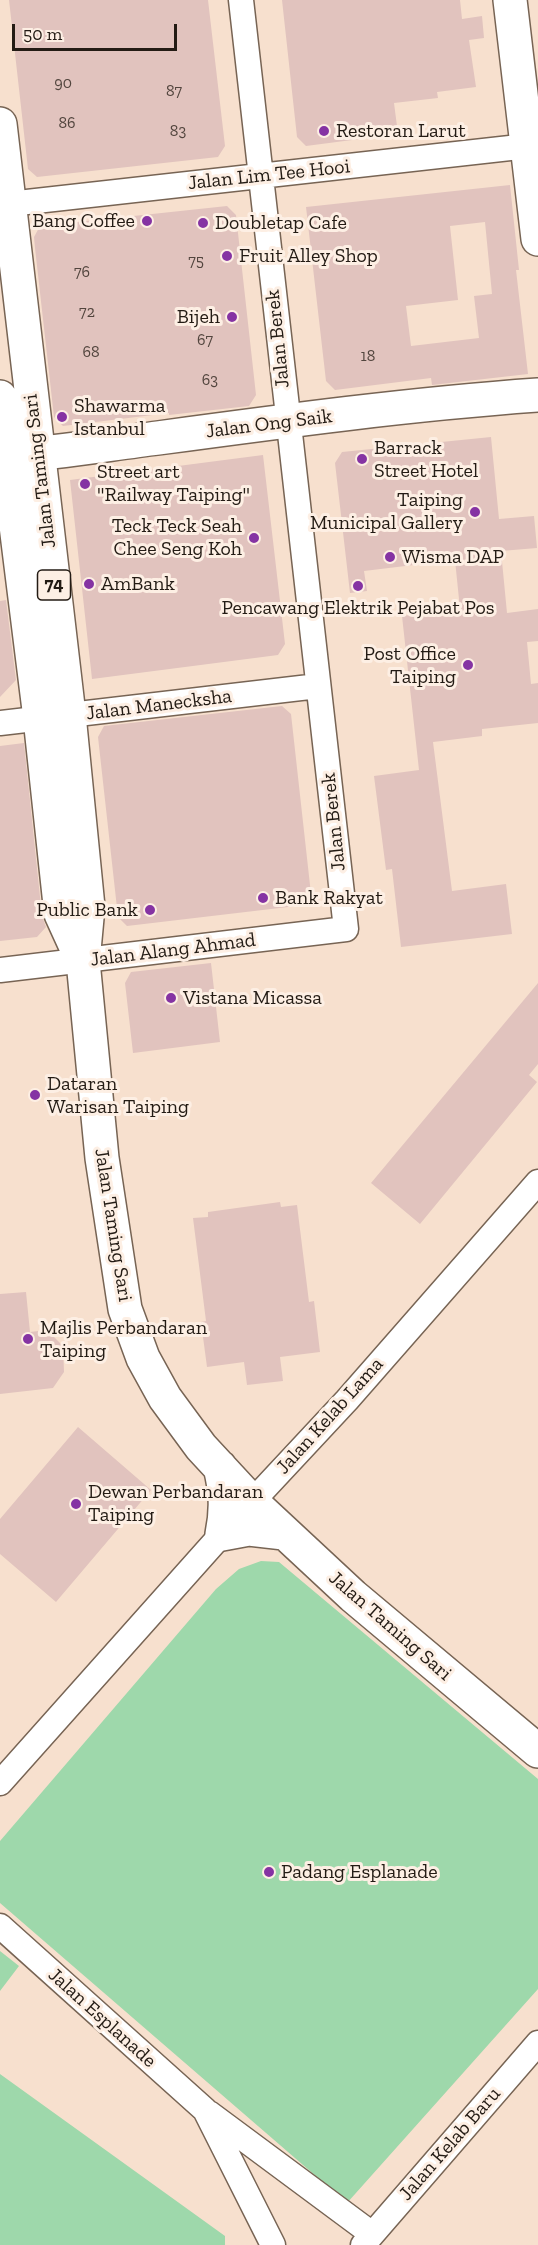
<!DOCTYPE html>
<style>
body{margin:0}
#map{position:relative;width:538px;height:2245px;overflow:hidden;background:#f7e0ce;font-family:"Zilla Slab",serif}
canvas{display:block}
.scale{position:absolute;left:12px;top:24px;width:165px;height:27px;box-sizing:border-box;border:3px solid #231b14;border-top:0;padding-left:8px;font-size:18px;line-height:21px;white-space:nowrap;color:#231b14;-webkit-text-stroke:4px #fdefe4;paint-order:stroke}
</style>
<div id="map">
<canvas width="538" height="2245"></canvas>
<div class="scale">50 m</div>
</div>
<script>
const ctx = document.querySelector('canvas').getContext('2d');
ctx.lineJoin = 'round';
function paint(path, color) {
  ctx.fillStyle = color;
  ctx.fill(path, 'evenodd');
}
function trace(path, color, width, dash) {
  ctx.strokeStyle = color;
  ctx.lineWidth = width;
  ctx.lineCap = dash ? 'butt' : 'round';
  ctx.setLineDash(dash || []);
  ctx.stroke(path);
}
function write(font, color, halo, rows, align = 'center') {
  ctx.font = font + ' "Zilla Slab",serif';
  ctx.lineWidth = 6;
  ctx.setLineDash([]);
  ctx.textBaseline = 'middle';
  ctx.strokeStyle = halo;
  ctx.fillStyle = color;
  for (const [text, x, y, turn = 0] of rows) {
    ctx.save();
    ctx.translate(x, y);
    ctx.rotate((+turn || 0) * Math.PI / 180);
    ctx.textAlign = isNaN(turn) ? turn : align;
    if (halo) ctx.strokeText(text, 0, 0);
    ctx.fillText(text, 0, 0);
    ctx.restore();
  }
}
paint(new Path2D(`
 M261 1561 279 1562 538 1779V1989L347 2203 0 1903V1841L216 1589 239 1569Z
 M0 1951 19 1966 0 1991Z
 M0 2074 225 2236V2245H0Z`), '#9ed8ab');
paint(new Path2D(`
 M9 0H208L225 146 218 157 37 177 28 169Z
 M282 0H460L462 19 482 16 484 38 469 40 476 87 437 92 438 98 394 103 398 134 306 146 297 137Z
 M510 185 519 270H516L528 374 432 385 431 378 335 390 326 381 306 207ZM485 222 492 294 474 296 479 338 411 346 406 306 458 300 450 226Z
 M227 206 236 215 256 395 249 406 169 415V413L63 426 54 417 35 248 34 237 40 226Z
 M491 437 499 519 534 516 537 548 501 551 507 613 538 609V641L527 642 531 684 538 683V723L482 729V736L433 742 452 891 506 884 512 934 401 947 392 869 386 870 374 776 419 770 402 616 460 609 455 560 364 571 367 591 350 593 335 463 342 452Z
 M263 455 285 644 278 655 92 679 70 480Z
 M6 600 16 680 0 697V601Z
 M282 706 291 714 311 894 305 905 127 926 118 917 98 737 104 726Z
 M24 743 42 916 46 927 37 937 0 941V746Z
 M211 963 220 1042 133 1053 125 983 131 972Z
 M538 983V1064L529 1075 537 1082 420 1224 371 1183Z
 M280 1202 281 1207 297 1205 309 1302 314 1301 320 1352 280 1357 283 1381 247 1385 244 1362 207 1367 201 1322 206 1321 193 1218 208 1217V1212Z
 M26 1292 30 1332 47 1330 63 1346 64 1372 53 1388 0 1394V1294Z
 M78 1427 151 1490 56 1602 0 1554V1519Z`), '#e1c3be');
const street = new Path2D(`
 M9 204 528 146
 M0 723 318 686
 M0 970 346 929 241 0
 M0 1783 222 1534 347 1400 538 1182
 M0 1926 205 2110 273 2245
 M209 2113 372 2234
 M363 2245 538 2043`);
const secondary = new Path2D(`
 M510 0 538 239
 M9 456C59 453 109 444 158 438 284 421 411 404 538 395`);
const primary = new Path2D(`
 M0 124 69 715 88 907 83 961 102 1158 125 1309 143 1358 165 1398 201 1447 252 1502 353 1596 538 1751
 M0 397 40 718 61 914 82 960
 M220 1467C226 1491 227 1510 222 1534L249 1529 284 1533`);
trace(street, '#776454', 27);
trace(secondary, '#776454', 36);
trace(primary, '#776454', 36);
trace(street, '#fff', 24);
trace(secondary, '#fff', 33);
trace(primary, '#fff', 33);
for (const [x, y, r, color] of [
 [324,131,6,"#8533a3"],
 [147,221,6,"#8533a3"],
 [203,223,6,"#8533a3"],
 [227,256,6,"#8533a3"],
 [232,317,6,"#8533a3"],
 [62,417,6,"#8533a3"],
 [362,459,6,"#8533a3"],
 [85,484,6,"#8533a3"],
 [475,512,6,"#8533a3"],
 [254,538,6,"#8533a3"],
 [390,557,6,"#8533a3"],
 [89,584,6,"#8533a3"],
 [358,586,6,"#8533a3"],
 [468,665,6,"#8533a3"],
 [263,898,6,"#8533a3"],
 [150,910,6,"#8533a3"],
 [171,998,6,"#8533a3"],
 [35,1095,6,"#8533a3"],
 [28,1339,6,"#8533a3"],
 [76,1504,6,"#8533a3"],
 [269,1872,6,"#8533a3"]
]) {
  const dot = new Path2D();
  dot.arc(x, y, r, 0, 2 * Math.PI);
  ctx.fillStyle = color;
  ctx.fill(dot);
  trace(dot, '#fdefe4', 2);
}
write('16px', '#52453e', null, [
 ["90",63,83],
 ["87",174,91],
 ["86",67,123],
 ["83",178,131],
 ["75",196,261],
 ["76",82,272],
 ["72",87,312],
 ["67",205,340],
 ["68",91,352],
 ["18",368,356],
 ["63",210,380]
]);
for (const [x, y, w] of [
 [54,585,33]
]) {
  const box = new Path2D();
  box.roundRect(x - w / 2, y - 15, w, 30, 4.5);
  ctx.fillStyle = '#fdefe4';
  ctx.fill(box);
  trace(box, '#231b14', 1.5);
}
write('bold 18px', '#231b14', null, [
 ["74",54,585]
]);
write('20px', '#231b14', '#fdefe4', [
 ["Restoran Larut",336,131],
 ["Bang Coffee",135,221,"right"],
 ["Doubletap Cafe",215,223],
 ["Fruit Alley Shop",239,256],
 ["Bijeh",220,317,"right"],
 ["Shawarma",74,406],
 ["Istanbul",74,429],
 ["Barrack",374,448],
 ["Street Hotel",374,471],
 ["Street art",97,472],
 ["\"Railway Taiping\"",97,495],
 ["Taiping",463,500,"right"],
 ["Municipal Gallery",463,523,"right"],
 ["Teck Teck Seah",242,526,"right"],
 ["Chee Seng Koh",242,549,"right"],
 ["Wisma DAP",402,557],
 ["AmBank",101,584],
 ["Pencawang Elektrik Pejabat Pos",358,608,"center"],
 ["Post Office",456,654,"right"],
 ["Taiping",456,677,"right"],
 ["Bank Rakyat",275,898],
 ["Public Bank",138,910,"right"],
 ["Vistana Micassa",183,998],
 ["Dataran",47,1084],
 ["Warisan Taiping",47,1107],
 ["Majlis Perbandaran",40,1328],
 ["Taiping",40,1351],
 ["Dewan Perbandaran",88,1492],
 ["Taiping",88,1515],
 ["Padang Esplanade",281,1872]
], 'left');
write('20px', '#231b14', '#fdefe4', [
 ["Jalan Lim Tee Hooi",269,175,-6],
 ["Jalan Berek",278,339,-96],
 ["Jalan Ong Saik",269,424,-7],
 ["Jalan Taming Sari",40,471,-97],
 ["Jalan Manecksha",159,705,-7],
 ["Jalan Berek",334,822,-96],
 ["Jalan Alang Ahmad",173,950,-7],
 ["Jalan Taming Sari",113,1225,81],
 ["Jalan Kelab Lama",330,1416,-48],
 ["Jalan Taming Sari",390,1626,41],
 ["Jalan Esplanade",102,2018,42],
 ["Jalan Kelab Baru",450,2144,-49]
]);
</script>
